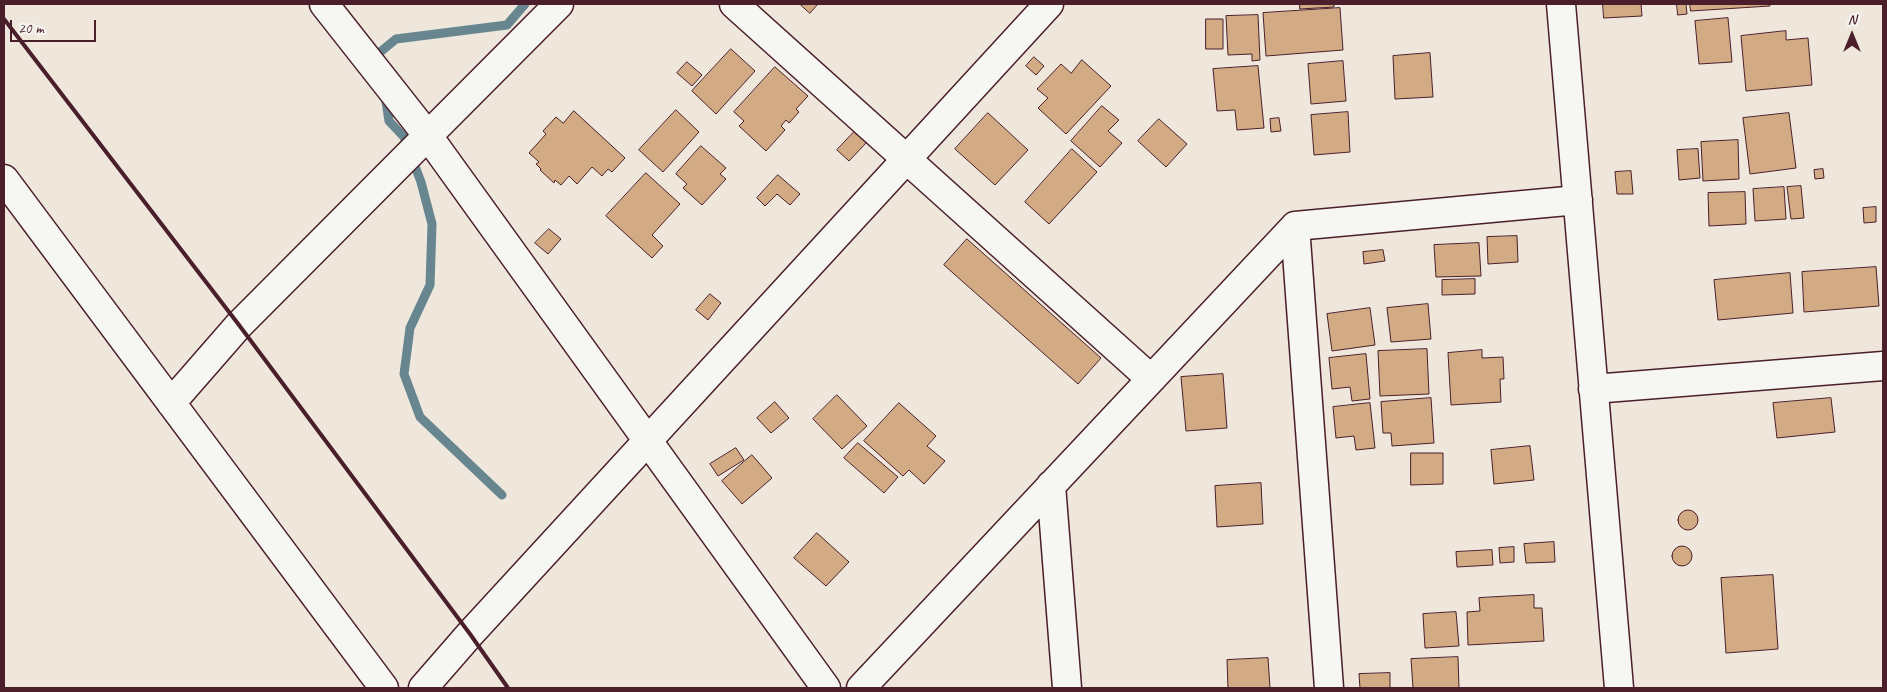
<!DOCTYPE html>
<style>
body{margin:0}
#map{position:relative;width:1887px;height:692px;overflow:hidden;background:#efe7dc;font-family:Caveat,sans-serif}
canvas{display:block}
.frame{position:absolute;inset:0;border:5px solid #4a1f2b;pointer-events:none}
.north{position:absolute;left:1827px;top:10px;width:50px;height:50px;-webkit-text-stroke:4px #f6f6f2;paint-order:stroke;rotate:0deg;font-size:14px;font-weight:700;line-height:20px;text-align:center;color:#4a1f2b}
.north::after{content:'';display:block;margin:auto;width:18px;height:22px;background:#4a1f2b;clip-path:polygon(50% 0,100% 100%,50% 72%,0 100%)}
.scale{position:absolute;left:10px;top:20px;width:86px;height:22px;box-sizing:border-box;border:2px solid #4a1f2b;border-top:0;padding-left:6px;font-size:15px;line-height:18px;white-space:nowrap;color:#4a1f2b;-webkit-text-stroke:4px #f6f6f2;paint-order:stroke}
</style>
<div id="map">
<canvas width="1887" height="692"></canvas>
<div class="frame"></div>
<div class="north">N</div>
<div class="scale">20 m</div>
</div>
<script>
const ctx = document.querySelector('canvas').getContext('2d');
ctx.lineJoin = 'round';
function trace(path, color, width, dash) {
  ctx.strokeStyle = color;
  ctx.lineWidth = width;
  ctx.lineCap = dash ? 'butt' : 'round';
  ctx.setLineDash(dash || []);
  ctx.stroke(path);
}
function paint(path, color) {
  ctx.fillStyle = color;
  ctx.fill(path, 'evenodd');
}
trace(new Path2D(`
 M380 62 379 53 396 39 507 25 525 4
 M385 95 389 121 404 137 421 182 432 224 430 285 410 328 404 374 420 417 502 495`), '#67868f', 9);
const building = new Path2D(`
 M800 4H818L810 13Z
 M1300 4H1334V7L1300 9Z
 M1603 4H1641L1642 16 1604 18Z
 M1677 4H1686L1687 14 1678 15Z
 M1690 4H1770V6L1691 11Z
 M1340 8 1343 50 1266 56 1263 13Z
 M1258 15 1260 60 1252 61V54L1228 55 1226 16Z
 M1728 18 1732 62 1699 64 1695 21Z
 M1206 19H1223V49H1206Z
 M1786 31V40L1808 38 1812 85 1746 91 1741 36Z
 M731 49 755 71 716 114 692 91Z
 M1430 53 1433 97 1395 99 1393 56Z
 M1034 57 1044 66 1036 75 1026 66Z
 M1082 60 1111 86 1066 134 1038 108 1048 98 1037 89 1061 64 1071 73Z
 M1343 61 1346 101 1311 104 1308 64Z
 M687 62 702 75 692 86 677 73Z
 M1258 66 1264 128 1237 130 1235 110 1217 111 1213 69Z
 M775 67 808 96 796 109 799 112 789 123 786 120 781 126 785 130 766 151 739 126 744 121 734 112Z
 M1102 106 1119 120 1108 131 1122 143 1100 167 1071 141Z
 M676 110 699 132 663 172 639 150Z
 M574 111 625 158 612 172 608 169 602 176 592 167 577 184 569 176 561 185 555 180 554 183 540 170 541 169 536 164 539 162 529 153 546 134 543 131 556 117 563 123Z
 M1348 112 1350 152 1314 155 1311 115Z
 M988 113 1028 150 995 185 955 149Z
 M1789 113 1796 168 1750 174 1743 118Z
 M1279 118 1281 131 1271 132 1270 119Z
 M1159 119 1187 144 1166 167 1138 141Z
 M855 131 867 142 849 161 837 150Z
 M1738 140 1739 179 1703 181 1701 142Z
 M701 146 726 168 720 174 726 179 702 205 683 188 687 184 676 174Z
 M1072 149 1097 172 1049 224 1025 202Z
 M1698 149 1700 178 1679 180 1677 150Z
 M1823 169 1824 178 1815 179 1814 170Z
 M1631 171 1633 194H1617L1615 172Z
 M646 173 680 204 652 235 663 246 652 258 606 216Z
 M778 175 800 194 790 205 777 194 765 206 757 198Z
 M1801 186 1804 218 1791 219 1787 187Z
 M1784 187 1786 219 1755 221 1753 189Z
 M1745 192 1746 224 1709 226 1708 193Z
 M1876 207V222L1864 223 1863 208Z
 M549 229 561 239 548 254 535 243Z
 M1517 236 1518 262 1488 264 1487 237Z
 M967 239 1101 358 1078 384 944 265Z
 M1479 243 1481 276 1436 277 1434 245Z
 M1383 250 1385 261 1364 264 1363 252Z
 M1876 267 1879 306 1804 312 1802 272Z
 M1790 273 1793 313 1718 320 1714 280Z
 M1475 279V294L1442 295V280Z
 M710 294 721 303 708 320 696 310Z
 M1428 304 1431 339 1391 342 1387 308Z
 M1370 308 1375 345 1332 351 1327 314Z
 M1427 349 1429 394 1380 396 1378 351Z
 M1482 350V358L1503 357 1504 379H1500L1501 402 1451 405 1448 353Z
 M1366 354 1370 399 1352 401 1350 387 1332 389 1329 358Z
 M1223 374 1227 428 1186 431 1181 377Z
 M837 395 867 426 842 449 813 419Z
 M1431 398 1434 443 1392 446 1391 433H1383L1381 402Z
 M1831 398 1835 432 1777 438 1773 403Z
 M775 402 789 418 771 433 757 418Z
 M899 403 936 436 927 446 945 461 924 484 909 470 903 476 864 441Z
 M1370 403 1375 448 1356 450 1354 436 1336 438 1333 407Z
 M858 443 898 477 884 493 844 458Z
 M1530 446 1534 480 1494 484 1491 450Z
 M736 448 744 460 718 476 710 464Z
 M1411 453H1443V484L1411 485Z
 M752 455 772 478 742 504 722 481Z
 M1261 483 1263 524 1217 527 1215 486Z
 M1678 520a10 10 0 1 1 20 0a10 10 0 1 1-20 0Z
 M817 533 849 562 826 586 794 558Z
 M1554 542 1555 562 1526 563 1524 544Z
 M1672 556a10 10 0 1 1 20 0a10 10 0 1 1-20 0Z
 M1514 547V562L1500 563 1499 548Z
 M1492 550 1493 565 1457 567 1456 552Z
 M1773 575 1778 649 1726 653 1721 578Z
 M1534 595V608H1542L1544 641 1468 645 1467 612 1480 611 1479 598Z
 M1456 612 1459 646 1425 648 1423 614Z
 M1458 657 1459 688H1413L1411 659Z
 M1268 658 1270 688H1228L1227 660Z
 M1390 673V688H1360L1359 674Z`);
paint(building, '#d2aa83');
trace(building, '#4a1f2b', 1);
const minor = new Path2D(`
 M324 4 428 136 826 688
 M734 4 1151 379
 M1561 4 1619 688
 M4 179 384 688
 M1295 226 1329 688
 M1593 389 1883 366
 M171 403 239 325 559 4
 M1051 485 1067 688
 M423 688 470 634 1049 4
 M861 688 1295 226 1578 200`);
trace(minor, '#4a1f2b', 31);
trace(minor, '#f6f6f2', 28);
trace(new Path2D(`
 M4 19 239 325 470 634 508 688`), '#4a1f2b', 4);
</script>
